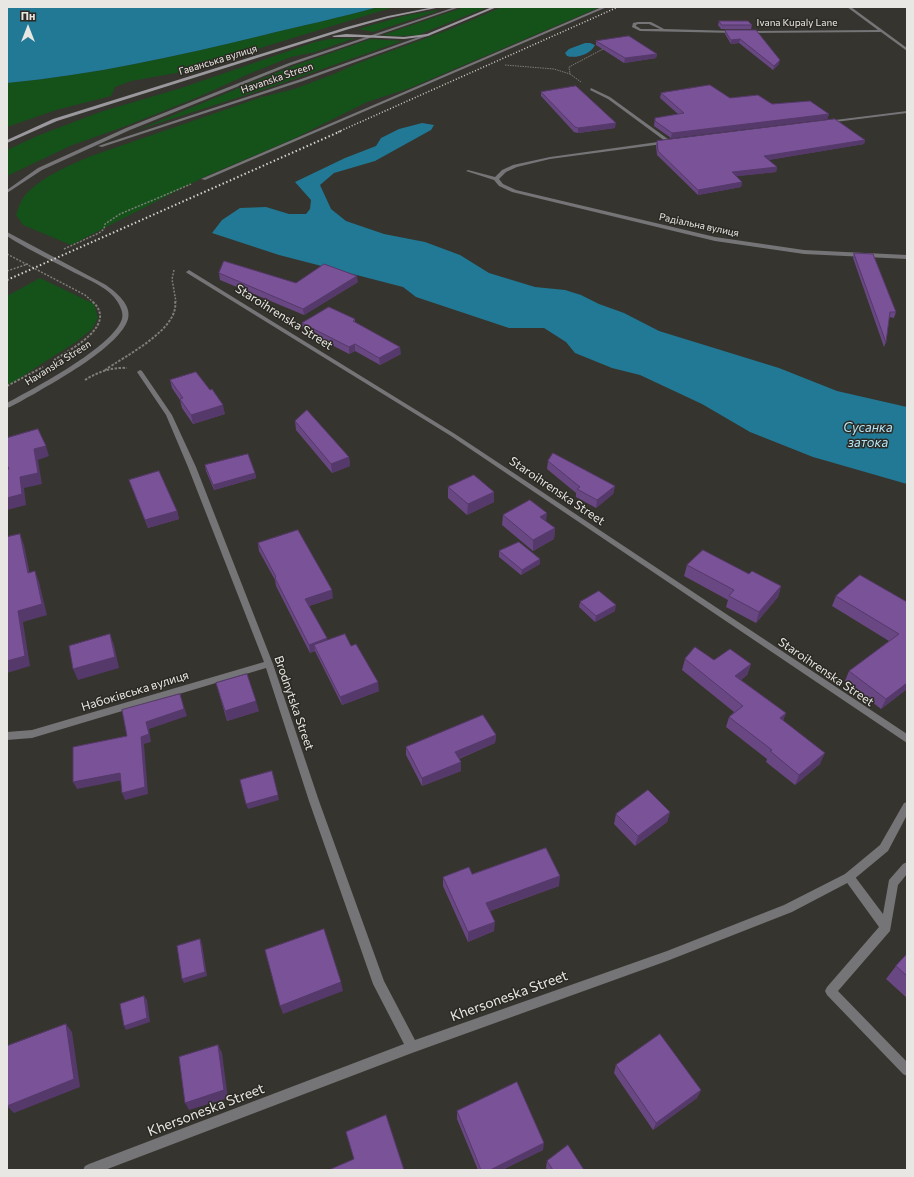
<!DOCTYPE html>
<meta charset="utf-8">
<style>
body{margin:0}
#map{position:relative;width:914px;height:1177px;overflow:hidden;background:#36342e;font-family:Commissioner,sans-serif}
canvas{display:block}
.frame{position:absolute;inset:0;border:8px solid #e9e7e3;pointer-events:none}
.north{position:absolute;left:8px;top:8px;width:40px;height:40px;-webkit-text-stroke:3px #2c2a24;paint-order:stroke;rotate:0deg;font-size:11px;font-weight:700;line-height:16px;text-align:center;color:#e9e7e3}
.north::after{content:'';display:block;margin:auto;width:14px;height:18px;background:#e9e7e3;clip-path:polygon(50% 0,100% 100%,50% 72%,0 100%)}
</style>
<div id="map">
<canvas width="914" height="1177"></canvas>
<div class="frame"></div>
<div class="north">Пн</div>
</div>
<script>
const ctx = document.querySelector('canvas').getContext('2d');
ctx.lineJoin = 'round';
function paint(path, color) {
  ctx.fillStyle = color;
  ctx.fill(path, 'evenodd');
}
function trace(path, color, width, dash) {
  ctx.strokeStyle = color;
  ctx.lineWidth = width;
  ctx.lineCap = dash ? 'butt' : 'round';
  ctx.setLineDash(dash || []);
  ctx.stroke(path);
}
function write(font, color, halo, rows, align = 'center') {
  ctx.font = font + ' Commissioner,sans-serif';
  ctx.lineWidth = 3;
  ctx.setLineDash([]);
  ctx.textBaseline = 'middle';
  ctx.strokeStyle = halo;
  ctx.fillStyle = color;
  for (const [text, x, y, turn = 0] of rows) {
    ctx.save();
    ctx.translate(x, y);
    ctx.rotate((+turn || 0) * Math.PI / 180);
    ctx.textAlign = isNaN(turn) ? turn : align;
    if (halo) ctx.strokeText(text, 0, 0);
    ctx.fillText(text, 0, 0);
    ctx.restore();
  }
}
paint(new Path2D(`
 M378 7H394L182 72 131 81 115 87 111 96 56 110 7 127V83C93 75 177 56 260 36 300 26 339 18 378 7Z
 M465 7H488L418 35 400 36 383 35Z
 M502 7H600L410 88 367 102 293 139 206 176 71 245 23 225 16 215C19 206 22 197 29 191 46 175 70 165 91 156L262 97 294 89 334 74 356 64 451 29Z
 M437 10 438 11 373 32 358 29 404 16Z
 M355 38 315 52 291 57 251 73 196 98 126 126 70 146 7 176V150L37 136 100 112 181 88 315 42 329 39Z
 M371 39 402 41 274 86 137 130 288 68Z
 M40 278 94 304 98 318 92 329 76 342 7 386V296Z`), '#14521a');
paint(new Path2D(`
 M7 7H378C339 18 300 26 260 36 177 56 93 75 7 83Z
 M585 43H590L595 45C591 54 576 59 567 56L565 53 569 49Z
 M422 123 434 125 431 130 375 161 334 173 320 185 331 209 346 221 384 234 425 242 460 255 489 273 535 287 565 290 581 295 599 304 624 313 659 331 779 368 837 391 907 407V484L813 457 750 432 702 404 640 375 612 368 575 353 566 342 544 328H509L416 297 403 287 279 255 212 233 222 220 240 208 266 207 289 214H306L310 209 311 200 295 182 345 158 376 146 381 138 399 129Z`), '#217995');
trace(new Path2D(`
 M505 65 554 69 570 74
 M581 82 570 74 569 67 605 48`), '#7f7d78', 1, [1.5, 1]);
trace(new Path2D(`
 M64 249 99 233 104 229 105 224 120 214 191 184
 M7 254 85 295 93 302
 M174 270 172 279 176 302
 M7 271 28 264`), '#7f7d78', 1.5, [2, 1.5]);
trace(new Path2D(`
 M54 360C71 349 119 325 92 301
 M105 370C125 356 180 329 175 301
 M85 380C98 372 111 367 127 368
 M7 386 43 367`), '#7f7d78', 2, [2.5, 1.5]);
paint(new Path2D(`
 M907 862V874L898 885 890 931 838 991 907 1062V1076L903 1074 827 995 825 991 827 987 879 927 845 880 844 877 845 874 849 872 853 874 883 914 889 880 903 864Z`), '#757477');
paint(new Path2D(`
 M602 7H607L205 180 201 179Z
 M847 7H851L907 48V51L881 32 747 33 745 32 747 31 878 30Z
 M638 22H651L664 29 735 31 737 32 735 33 640 31 632 27 633 23ZM638 24H649L660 29H641L636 26V25Z
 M591 88 610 97 672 142 670 143 550 159 517 167 506 172 499 179 503 184 516 190 715 237 804 250 907 255V259L804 254 715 241 512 192 499 186 494 180 466 171 468 170 495 177 502 170 513 165 550 157 665 141 608 99 590 90Z
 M907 111V113L827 123 825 122 827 121Z
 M189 270 455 434 907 734V743L451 436 187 273 186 272Z
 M140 370 142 371 172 415 196 467 273 664 319 801 384 981 415 1040 667 951 784 905 845 874 880 845 904 803 907 802V815L888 851 853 880 792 912 667 961 412 1053 105 1170H83L85 1166 89 1164 404 1044 373 984 309 801 266 668 32 738 7 740V732L32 730 264 662 188 467 166 415 137 372Z`), '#757477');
paint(new Path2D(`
 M455 7H460L291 65 130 130 42 170 7 193V190L38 168 126 128 289 63Z
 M427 34 430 35 303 81 102 147 98 146 301 79Z
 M7 232 106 285C116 292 132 305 128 319 120 346 58 380 34 394 25 398 16 405 7 408V403C34 388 112 348 122 319 124 312 119 303 114 297 104 286 89 280 75 273 55 262 33 252 13 240L7 236Z`), '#757477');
paint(new Path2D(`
 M434 7H441L388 18 349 29 57 121 7 143V140L53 119 347 27 388 16Z
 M492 7H497L428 36 404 39 358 37H334L332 36 346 34 404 37 427 34Z`), '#9a989d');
trace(new Path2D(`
 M338 132 618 7`), '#d4d2ce', 1.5, [1, 2]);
trace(new Path2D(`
 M7 280 341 131`), '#d4d2ce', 2, [1.5, 2.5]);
paint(new Path2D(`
 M719 21 752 25 751 29H721L718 25Z
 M725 30H756L779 64 773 70 739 43 731 44 725 34Z
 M596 41 657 54 656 58 624 63 596 45Z
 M541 92 615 128 578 133 574 132 541 96Z
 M661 93 730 98 772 104 829 114 827 119 671 138 654 126 655 118 678 114 660 98Z
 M865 140 864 144 768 160 777 167 776 172 736 176 742 182 741 187 698 195 657 155 656 146 657 141Z
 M854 253 896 312 894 318 889 317 886 342 884 347 853 258Z
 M219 273 296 283 358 282 304 315 220 280Z
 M355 319V322L401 354 380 365 355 351 349 354 303 330 302 323Z
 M170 380 210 390 225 414 193 424 182 408 180 400 172 388Z
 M295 421 349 457 350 466 332 473 296 430Z
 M548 461 615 486 613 494 596 508 576 497V493L547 469Z
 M205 465 255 473 256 478 214 490 206 471Z
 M129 480 177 511 179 519 148 528 132 488Z
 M448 487 494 492V502L467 515 448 498Z
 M503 515 546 521 555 528 554 539 533 551 502 525Z
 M258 543 333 598 309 606 327 640 351 646 379 691 342 705 315 651 310 653 276 586 275 580 259 551Z
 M499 551 540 559V564L521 575 499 557Z
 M687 565 749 574 781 586 778 597 756 623 726 607 728 600 684 576Z
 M836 596 907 602V689L881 709 845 681 849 671 889 641 832 606Z
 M580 602 615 611 595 622 579 607Z
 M685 659 714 660 751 664 747 675 741 680 786 713 783 720 820 764 795 785 766 762 767 759 726 727 729 717 734 712 682 670Z
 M216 683 259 711 227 721Z
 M496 735 495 743 459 759 461 771 422 786 406 755V747Z
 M670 812 667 822 635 846 614 824 616 814Z
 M472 874 559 886 490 911 494 931 468 942 443 886V877Z
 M907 954V998L886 979 896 966Z
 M616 1065 701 1090 697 1098 653 1130 614 1073Z
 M457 1111 543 1150 502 1170H478L457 1119Z
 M547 1161 584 1170H547L546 1168Z`), '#694782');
paint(new Path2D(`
 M740 39 739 43 731 44V40Z
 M657 54 656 58 624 63 625 58Z
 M780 60 779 64 773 70 774 66Z
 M829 114 827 119 671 138 672 133Z
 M616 123 615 128 578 133V128Z
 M865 140 864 144 763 161 764 156Z
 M777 167 776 172 731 177 732 172Z
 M742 182 741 187 698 195V190Z
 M357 276 358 282 304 315 303 309Z
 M355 344V351L349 354V347Z
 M400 347 401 354 380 365 379 358Z
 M223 405 225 414 193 424 191 415Z
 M46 446 49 456 38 460 42 484 24 488 26 505 7 510V498L20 477 34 449Z
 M349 457 350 466 332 473 331 464Z
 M255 473 256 478 214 490 213 485Z
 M615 486 613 494 596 508 597 500Z
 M494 492V502L467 515 468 504Z
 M177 511 179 519 148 528 145 520Z
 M547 513 546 523 540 517Z
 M555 528 554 539 533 551V540Z
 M20 534 24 545 32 584 28 573Z
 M540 559V564L521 575 522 570Z
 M35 571 39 582 47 615 23 622 30 666 7 673V661L18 611Z
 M781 586 778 597 756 623 759 612Z
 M332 590 333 598 306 607 305 599Z
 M616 605 615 611 595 622 596 616Z
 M110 634 114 645 119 668 78 680 73 669Z
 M327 638 328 646 314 645 315 651 310 653 309 645Z
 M751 664 747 675 732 687 735 676Z
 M378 682 379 691 342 705 340 697Z
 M907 683V689L881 709 886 699Z
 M180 694 187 716 149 729 151 742 144 744 148 794 125 800 122 793 146 722Z
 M256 701 259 711 227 721 225 711Z
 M786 713 782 724 780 718Z
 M496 735 495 743 455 760V752Z
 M825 753 820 764 795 785 799 775Z
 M461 762V771L422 786V778Z
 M120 773 123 780 77 789 73 782Z
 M278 795 279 800 248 809 246 804Z
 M670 812 667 822 635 846 638 836Z
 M560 876 559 886 486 912V903Z
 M495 922 494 931 468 942V932Z
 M200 939 202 944 207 976 184 983 182 979Z
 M7 982 8 1000H7Z
 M341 982 343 991 283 1014 280 1006Z
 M144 996 147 1000 150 1022 126 1030 124 1026Z
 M66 1024 72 1032 80 1087 14 1113 7 1106Z
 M218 1045 222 1053 228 1098 189 1110 185 1103Z
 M701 1090 697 1098 653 1130 656 1123Z
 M544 1143 543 1150 502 1170H490Z`), '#55396a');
const building = new Path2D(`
 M719 21H748L752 25H722Z
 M725 30H756L780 60 774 66 740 39 731 40Z
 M629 36 657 54 625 58 596 41Z
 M710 85 730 98 758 95 772 104 810 101 829 114 672 133 655 121V118L684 113 661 93Z
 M576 86 616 123 578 128 575 127 541 92Z
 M835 119 865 140 764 156 777 167 732 172 742 182 698 190 658 151 657 141Z
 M854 253 873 254 896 312H890L886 342Z
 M224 261 296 283 324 264 357 276 303 309 219 273Z
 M329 307 355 319 353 321 400 347 379 358 355 344 349 347 302 323Z
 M196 372 210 390 212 389 223 405 191 415 180 399 183 398 170 380Z
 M307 410 349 457 331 464 295 421Z
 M38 429 46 446 34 449 38 473 20 477 22 494 7 498V469H9L7 465V438Z
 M553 453 615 486 597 500 577 489 580 487 548 461Z
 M248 454 255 473 213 485 205 465Z
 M159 471 177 511 145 520 129 480Z
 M474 475 494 492 468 504 448 487Z
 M530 500 547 513 540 517 555 528 533 540 503 515Z
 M298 530 332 590 305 599 327 638 309 645 275 578 276 577 258 543Z
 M20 534 28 573 35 571 42 604 18 611 25 656 7 661V537Z
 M519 542 540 559 522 570 499 551Z
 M703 550 749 574 752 571 781 586 759 612 729 596 734 590 687 565Z
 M860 575 907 602V683L886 699 849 671 899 634 836 596Z
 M599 591 616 605 596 616 580 602Z
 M110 634 115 657 73 669 69 646Z
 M345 634 351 646 356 644 378 682 340 697 314 645Z
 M695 647 714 660 730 649 751 664 735 676 786 713 780 718 825 753 799 775 770 751 772 750 729 717 743 706 685 659Z
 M247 674 256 701 225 711 216 683Z
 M180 694 184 709 146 722 149 734 141 737 145 787 122 793 120 773 73 782V747L127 736 122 710Z
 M483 715 496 735 455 752 461 762 422 778 406 747Z
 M272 771 278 795 246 804 240 780Z
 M648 790 670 812 638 836 616 814Z
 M546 848 560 876 486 903 495 922 468 932 443 877 469 867 472 874Z
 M324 929 341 982 280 1006 265 950Z
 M200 939 205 972 182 979 177 946Z
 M907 954V976L896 966Z
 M144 996 147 1018 124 1026 120 1004Z
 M66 1024 74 1079 7 1106V1046Z
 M660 1034 701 1090 656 1123 616 1065Z
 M218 1045 224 1090 185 1103 179 1057Z
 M517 1082 544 1143 490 1170H481L457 1111Z
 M386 1115 404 1170H331V1169L354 1159 346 1132Z
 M568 1145 584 1170H553L547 1161Z`);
paint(building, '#7a5297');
trace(building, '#55396a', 1);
write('10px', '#e9e7e3', '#2c2a24', [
 ["Ivana Kupaly Lane",797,23],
 ["Гаванська вулиця",218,60,-17],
 ["Havanska Streen",277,78,-19],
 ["Радіальна вулиця",699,225,12],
 ["Havanska Streen",58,363,-32]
]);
write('12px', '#e9e7e3', '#2c2a24', [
 ["Staroihrenska Street",284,317,32],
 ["Staroihrenska Street",557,491,34],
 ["Staroihrenska Street",826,672,34],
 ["Набоківська вулиця",135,691,-17],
 ["Brodnytska Street",294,703,71]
]);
write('italic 13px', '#b3e5f7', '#2c2a24', [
 ["Сусанка",868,428],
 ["затока",868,443]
]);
write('14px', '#e9e7e3', '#2c2a24', [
 ["Khersoneska Street",509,996,-20],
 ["Khersoneska Street",206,1110,-21]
]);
</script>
